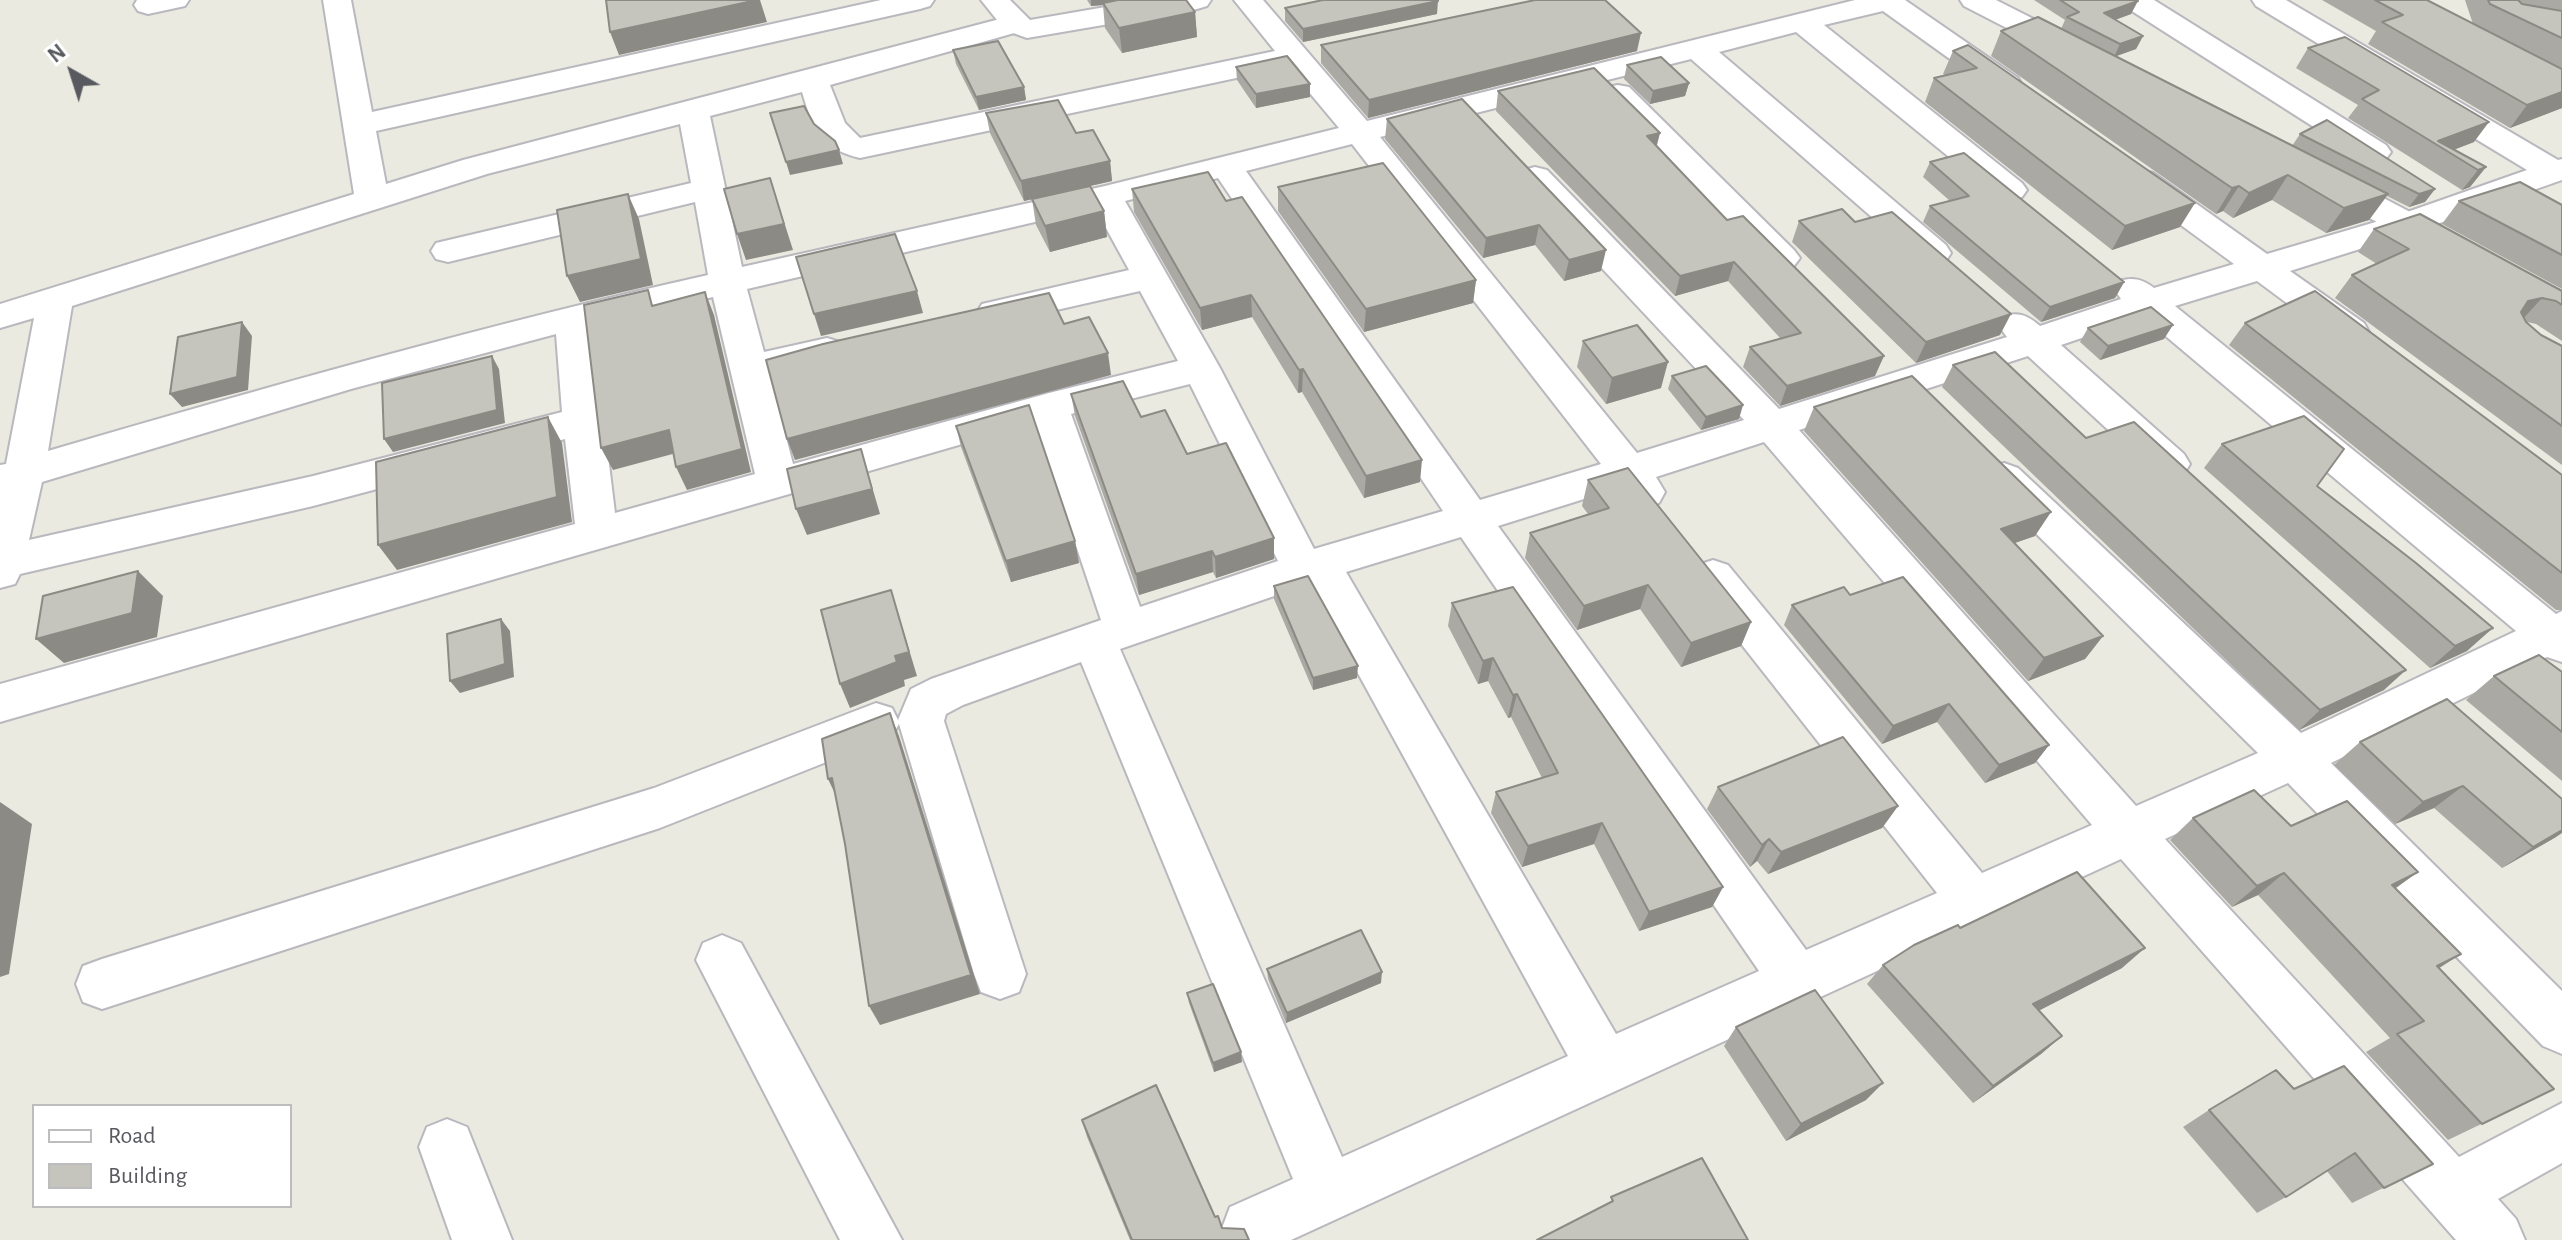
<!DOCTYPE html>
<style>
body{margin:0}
#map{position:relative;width:2562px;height:1240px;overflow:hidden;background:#eaeae0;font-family:"Alegreya Sans",sans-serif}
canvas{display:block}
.legend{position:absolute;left:32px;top:1104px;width:260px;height:104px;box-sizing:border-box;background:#fff;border:2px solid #bdbdbf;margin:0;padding:10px 14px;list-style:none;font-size:24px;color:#595a60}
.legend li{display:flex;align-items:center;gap:16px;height:40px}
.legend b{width:40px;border:2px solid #bdbdbf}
.north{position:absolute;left:32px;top:32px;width:80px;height:80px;-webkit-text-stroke:6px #fff;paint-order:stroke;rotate:321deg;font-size:22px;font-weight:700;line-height:32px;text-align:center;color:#595a60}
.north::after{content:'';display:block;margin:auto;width:28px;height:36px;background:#595a60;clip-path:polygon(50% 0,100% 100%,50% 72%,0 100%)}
</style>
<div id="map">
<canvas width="2562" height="1240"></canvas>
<ul class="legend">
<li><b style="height:10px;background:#fff"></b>Road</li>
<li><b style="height:22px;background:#c6c5bd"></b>Building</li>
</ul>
<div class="north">N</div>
</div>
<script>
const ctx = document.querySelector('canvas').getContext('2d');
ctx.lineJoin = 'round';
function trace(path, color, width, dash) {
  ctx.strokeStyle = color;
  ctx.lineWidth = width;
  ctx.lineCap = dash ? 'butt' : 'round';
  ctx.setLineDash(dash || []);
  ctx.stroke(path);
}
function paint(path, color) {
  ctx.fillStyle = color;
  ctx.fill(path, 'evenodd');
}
const minor = new Path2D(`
 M137 0H189L185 6 148 14 138 11 134 5Z
 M323 0H351L372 112 881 0H934L930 6 920 9 376 131 386 184 463 160 1015 15 1025 18 1030 24 1025 30 830 85 845 123 860 138 1275 51 1234 0H1263L1367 121 1855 0H1905L2018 78 2022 85 2018 92 2007 94 1996 92 1883 11 1824 25 2022 183 2027 190 2022 197 2010 200 1998 197 1796 32 1719 52 1946 245 1951 253 1946 261 1934 264 1922 261 1691 59 1380 137 1637 453 1744 420 1523 184 1518 177 1523 170 1535 167 1547 170 1779 409 2007 337 1998 325 2003 316C2019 312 2027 315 2040 326L2121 299 2114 289 2119 281C2134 277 2142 279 2154 288L2234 264 2129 187 2124 180 2129 173 2141 170 2153 173 2267 254 2396 216 2527 170 2256 6 2252 0H2286L2558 160 2562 159V180L2420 230 2290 271 2364 323 2369 332 2364 341 2351 344 2338 341 2257 281 2175 306 2556 614 2562 611V662L2547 657 2331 763 2562 991V1054L2543 1046 2288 783 2165 839 2459 1157 2562 1103V1163L2498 1199 2516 1219 2525 1240H2456L2121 859 1291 1240H1226L1222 1228 1230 1207 1293 1179 1081 662 963 705 946 714 944 721 1026 974 1019 992 1000 999 981 992 974 974 899 724 892 736 660 828 102 1009 83 1002 76 984 83 966 102 959 654 788 876 703 892 708 898 720 911 689 931 679 1101 620 1035 423 0 722V684L575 524 565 439 313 506 20 574 15 584 0 588V465L6 464 34 318 0 328V304L354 194ZM1288 67 1339 128 1105 186 742 267 710 116 802 92C813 129 821 149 860 158ZM680 124 691 183 436 243 431 251 436 259 448 262 695 202 708 275C485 325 267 387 48 451L72 306 487 174ZM1352 144 1601 464 1480 500 1246 171ZM1218 178 1443 511 1314 549 1220 368 1125 201ZM1095 208 1129 270 982 304 977 312 982 320 995 324 1140 291 1178 361 1049 393 793 464 770 376 840 360 846 351 840 342 827 338 764 352 747 289ZM713 297 755 474 615 513 592 325ZM2143 317 2516 631 2301 733 2018 468 2004 463 1990 468 1984 478 1990 488 2258 753 2136 806 1799 430 2028 356 2156 474 2170 478 2184 474 2190 464 2184 454 2061 345ZM556 334 562 412 313 476 29 540 42 482 351 389ZM1190 384 1278 561 1140 607 1071 414ZM1764 442 2092 825 1982 873 1728 565 1713 560 1698 565 1692 577 1698 589 1937 893 1806 950 1498 526 1619 488C1632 504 1640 509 1659 503L1665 492 1656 477ZM1461 537 1759 971 1616 1034 1346 572ZM1309 584 1568 1056 1342 1157 1120 649Z
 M2120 0H2154L2386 145 2391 152 2386 159 2375 162 2364 159 2124 6Z
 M1618 85 1629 87 1794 250 1800 258 1794 266 1782 269 1770 266 1607 101 1602 94 1607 87Z
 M722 935 741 943 902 1240H840L696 960 703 943Z
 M447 1119 467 1127 512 1240H452L419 1147 427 1127Z`);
const tertiary = new Path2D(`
 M981 0H1010L1030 20 1146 0H1211L1207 6 1197 9 1027 38 1005 30Z
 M1960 0H1996L2085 45 2089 51 2085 57 2074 60 2063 57 1964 6Z
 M2324 170 2336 173 2562 292V319L2549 315 2312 187 2307 180 2312 173Z`);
trace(minor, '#b8b8be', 4);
trace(tertiary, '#b8b8be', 4);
paint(minor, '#fff');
paint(tertiary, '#fff');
paint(new Path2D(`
 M1087 0H1186L1195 12 1197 37 1122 53 1105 28 1103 5 1091 6Z
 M2034 0H2136L2131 14 2115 20 2143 36 2136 49 2115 56 2292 146 2300 134 2435 189 2425 202 2409 207 2387 196 2369 220 2326 233 2272 200 2233 218 2223 211 2216 214 1991 56 2001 31 2061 29 2065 20Z
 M2322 0H2427L2473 24 2465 0H2562V108L2510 128 2368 44 2376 31Z
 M1285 8 1437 14 1303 42 1285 21Z
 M1321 45 1637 51 1368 118 1321 63Z
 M1968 45 2180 227 2112 250 1925 102 1934 78 1945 75 1943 74 1953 51Z
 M2308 48 2474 142 2453 150 2486 167 2470 187 2462 190 2348 118 2358 105 2296 68Z
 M953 50 1024 87 1026 100 979 110 956 64Z
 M1627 65 1689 83 1685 96 1650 104 1624 79Z
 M1236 67 1310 97 1256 108 1237 80Z
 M1498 91 1657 146 1875 376 1780 406 1743 367 1750 347 1780 338 1728 281 1675 296 1496 111Z
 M1462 99 1601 271 1564 281 1535 245 1483 258 1385 139 1387 119Z
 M986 113 1076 133 1110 161 1112 181 1090 186 1104 211 1107 237 1050 252 1036 225 1032 199 1024 201 990 133Z
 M1930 162 2124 282 2115 298 2041 322 1923 222 1930 206 1950 201 1923 177Z
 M1278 187 1476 280 1473 303 1364 332 1278 211Z
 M1132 189 1226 201 1420 482 1364 498 1302 392 1298 393 1252 317 1202 330 1134 212Z
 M2459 201 2562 205V289L2442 224Z
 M1799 221 1855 222 2000 335 1916 363 1792 242Z
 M2374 229 2562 291V341L2536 324 2527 322 2541 335 2562 346V465L2335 298 2352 275 2377 264 2358 252Z
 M2245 323 2562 475V610H2556L2229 345Z
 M2088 328 2164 339 2100 360 2080 342Z
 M1583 341 1661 388 1606 404 1577 367Z
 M1953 365 2086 438 2384 690 2299 730 1942 387Z
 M1672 376 1739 419 1701 430 1668 389Z
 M1071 394 1141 417 1187 454 1274 538V559L1216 578 1213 572 1139 595 1075 416Z
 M1814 407 2035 536 2014 543 2103 636 2085 659 2028 681 1804 431Z
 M956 426 1075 541 1079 563 1011 582 961 447Z
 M2222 444 2317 486 2467 651 2430 668 2204 468Z
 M1588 480 1751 622 1741 646 1681 667 1640 609 1577 630 1525 558 1530 533 1588 514 1582 506Z
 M1274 586 1357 678 1313 690 1274 599Z
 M1850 595 2049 745 2035 763 1985 783 1937 722 1882 744 1784 625 1792 605Z
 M1452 603 1723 887 1712 907 1639 931 1594 844 1522 867 1491 813 1496 792 1542 778 1511 717 1508 718 1488 681 1478 684 1448 626Z
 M2562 672V781L2466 700 2494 676Z
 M2360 742 2562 799 2556 837 2502 868 2434 808 2395 824 2334 765Z
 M1718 787 1898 806 1882 828 1768 874 1757 861 1750 867 1707 809Z
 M2193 818 2291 826 2418 872 2395 888 2439 968 2554 1089 2448 1140 2366 1052 2390 1038 2258 895 2232 907 2170 840Z
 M1883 965 2122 968 2039 1010 2062 1036 2041 1054 1973 1103 1867 984Z
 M1267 969 1381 983 1286 1023 1268 979Z
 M1187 993 1242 1062 1214 1072 1189 1003Z
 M1736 1027 1866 1100 1786 1141 1724 1046Z
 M2209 1110 2433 1164 2352 1203 2327 1171 2286 1197 2257 1213 2183 1127Z
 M1082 1120 1215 1217 1222 1228 1249 1240H1130L1087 1137Z`), '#aaa9a3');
paint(new Path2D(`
 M757 0H760L767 22 619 55 610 32Z
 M1091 0H1141L1103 3V5L1091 6Z
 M1438 1 1437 14 1303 42V29Z
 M2138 1 2131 14 2098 26 2104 13Z
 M1195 12 1197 37 1122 53 1119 28Z
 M1641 33 1637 51 1368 118 1369 100Z
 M2143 36 2136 49 2114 57 2120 44Z
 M1689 83 1685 96 1650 104 1653 91Z
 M1310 84V97L1256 108V94Z
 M1024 87 1026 100 979 110 976 97Z
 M2562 92V108L2510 128 2527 105Z
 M2489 122 2474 142 2448 152 2438 141Z
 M1660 133 1655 153 1647 136Z
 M839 150 843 164 790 175 786 162Z
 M1110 161 1112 181 1024 201 1021 181Z
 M2486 167 2470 187 2462 190 2478 170Z
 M2288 175 2272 200 2233 218 2249 193Z
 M770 178 793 250 746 260 737 234Z
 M2239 186 2223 211 2216 214 2232 188Z
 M2435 189 2425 202 2409 207 2419 194Z
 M628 194 639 219 653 285 580 302 567 276Z
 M2388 194 2369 220 2326 233 2344 208Z
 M2195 203 2180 227 2112 250 2125 226Z
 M1104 211 1107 237 1050 252 1045 226Z
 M1539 225 1535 245 1483 258 1486 238Z
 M1606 250 1601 271 1564 281 1569 260Z
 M1734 262 1728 281 1675 296 1680 276Z
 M1476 280 1473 303 1364 332 1366 309Z
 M2124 282 2115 298 2041 322 2050 307Z
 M917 291 923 313 821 336 814 314Z
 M705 292 714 315 751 472 687 490 676 467Z
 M1251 295 1252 317 1202 330 1200 308Z
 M2542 298 2521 321 2508 324 2528 301Z
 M2011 314 2000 335 1916 363 1926 342Z
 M242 322 252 336 248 390 182 407 170 394Z
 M2173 325 2164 339 2100 360 2108 346Z
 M1108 353 1111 375 795 460 787 439Z
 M492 356 499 369 505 423 393 452 384 439Z
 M1884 356 1875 376 1780 406 1787 386Z
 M1668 362 1661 388 1606 404 1612 378Z
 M1303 369 1302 392 1298 393 1299 370Z
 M1743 405 1739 419 1701 430 1706 417Z
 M548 417 562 443 572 522 397 570 378 545Z
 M669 430 680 452 613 470 601 448Z
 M861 449 880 514 807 535 796 509Z
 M1422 460 1420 482 1364 498 1366 476Z
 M2051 512 2035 536 1986 553 2001 529Z
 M1274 538V559L1216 578 1215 557Z
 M1075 541 1079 563 1011 582 1006 561Z
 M1212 551 1213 572 1139 595 1136 574Z
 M138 571 163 596 157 637 64 663 36 639Z
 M1648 585 1640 609 1577 630 1584 606Z
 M891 590 917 676 904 680 905 686 850 708 840 684 895 656Z
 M501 619 510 631 514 677 460 693 450 681Z
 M1751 622 1741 646 1681 667 1691 643Z
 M2493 628 2467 651 2430 668 2455 646Z
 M2103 636 2085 659 2028 681 2044 658Z
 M1493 658 1488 681 1478 684 1483 661Z
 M1358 666 1357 678 1313 690V678Z
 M2406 670 2384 690 2299 730 2320 710Z
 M1517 694 1511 717 1508 718 1513 695Z
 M1949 704 1937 722 1882 744 1893 726Z
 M890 713 899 736 980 994 880 1025 869 1006Z
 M2049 745 2035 763 1985 783 1999 765Z
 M832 778 839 802 828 779Z
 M2463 786 2434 808 2395 824 2423 802Z
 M0 802 32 824 9 974 0 977Z
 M1898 806 1882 828 1768 874 1781 852Z
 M1602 823 1594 844 1522 867 1528 846Z
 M2562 830V833L2556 837 2502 868 2533 847Z
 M1769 839 1757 861 1750 867 1762 845Z
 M2418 872 2389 893 2392 885Z
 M2284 873 2258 895 2232 907 2257 886Z
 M1723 887 1712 907 1639 931 1649 912Z
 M2145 948 2122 968 2013 1024 2033 1004Z
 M2461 954 2430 974 2437 966Z
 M1382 972 1381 983 1286 1023 1287 1013Z
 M2062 1036 2041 1054 1973 1103 1993 1086Z
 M1241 1052 1242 1062 1214 1072 1213 1063Z
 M1883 1083 1866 1100 1786 1141 1801 1124Z`), '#8b8a84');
const building = new Path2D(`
 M606 0H757L610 32Z
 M1118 0H1186L1195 12 1119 28 1103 3Z
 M1323 0H1438V1L1303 29 1285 8Z
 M1535 0H1605L1641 33 1369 100 1321 45Z
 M2060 0H2136L2138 1 2104 13 2143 36 2120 44 2067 17 2079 12Z
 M2375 0H2427L2562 69V92L2527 105 2382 22 2403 15Z
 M2488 0H2518L2522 4 2562 11V38L2490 4Z
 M2038 17 2388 194 2344 208 2288 175 2249 193 2239 186 2232 188 2001 31Z
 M2345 37 2489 122 2438 141 2486 167 2478 170 2362 99 2379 90 2308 48Z
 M998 41 1024 87 976 97 953 50Z
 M1968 45 2195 203 2125 226 1934 78 1977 68 1953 51Z
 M1287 56 1310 84 1256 94 1236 67Z
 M1661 57 1689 83 1653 91 1627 65Z
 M1594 68 1660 133 1647 136 1727 220 1743 216 1884 356 1787 386 1750 347 1801 333 1734 262 1680 276 1498 91Z
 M1462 99 1606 250 1569 260 1539 225 1486 238 1387 119Z
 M1058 100 1076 133 1093 130 1110 161 1021 181 986 113Z
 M804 106 814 124 835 141 839 150 786 162 770 113Z
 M2327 120 2435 189 2419 194 2300 134Z
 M1964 153 2124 282 2050 307 1930 206 1969 196 1930 162Z
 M1383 163 1476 280 1366 309 1278 187Z
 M1208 172 1226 201 1242 197 1422 460 1366 476 1303 369 1299 370 1251 295 1200 308 1132 189Z
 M770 178 784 224 737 234 724 189Z
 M2520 182 2562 205V255L2459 201Z
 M1090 186 1104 211 1045 226 1032 199Z
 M628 194 641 259 567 276 557 210Z
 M1842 209 1855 222 1892 212 2011 314 1926 342 1799 221Z
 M2420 214 2562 291V305L2556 301 2542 298 2528 301 2521 312 2526 322 2541 335 2562 346V426L2352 275 2409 249 2374 229Z
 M895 234 917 291 814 314 796 257Z
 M648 290 652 306 705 292 742 449 676 467 669 430 601 448 584 305Z
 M2315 291 2562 475V573L2245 323Z
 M1049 293 1064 324 1089 317 1108 353 787 439 766 360 823 344Z
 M2151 307 2173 325 2108 346 2088 328Z
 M242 322 237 377 170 394 178 337Z
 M1637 325 1668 362 1612 378 1583 341Z
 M1995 352 2086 438 2134 422 2406 670 2320 710 1953 365Z
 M492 356 497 410 384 439 382 383Z
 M1706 366 1743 405 1706 417 1672 376Z
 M1912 376 2051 512 2001 529 2103 636 2044 658 1814 407Z
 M1123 381 1141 417 1165 410 1187 454 1226 443 1274 538 1215 557 1212 551 1136 574 1071 394Z
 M1029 405 1075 541 1006 561 956 426Z
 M2304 416 2344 449 2317 486 2416 563 2493 628 2455 646 2222 444Z
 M548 417 557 497 378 545 376 462Z
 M861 449 872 489 796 509 787 469Z
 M1628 468 1751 622 1691 643 1648 585 1584 606 1530 533 1609 508 1588 480Z
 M138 571 132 613 36 639 43 596Z
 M1308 576 1358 666 1313 678 1274 586Z
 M1903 577 2049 745 1999 765 1949 704 1893 726 1792 605 1844 587 1850 595Z
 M1513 587 1723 887 1649 912 1602 823 1528 846 1496 792 1558 773 1517 694 1513 695 1493 658 1483 661 1452 603Z
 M891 590 909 652 895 656 897 662 840 684 821 610Z
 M501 619 505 664 450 681 447 634Z
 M2539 655 2562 672V732L2494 676Z
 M2447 699 2562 799V830L2533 847 2463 786 2423 802 2360 742Z
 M890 713 971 975 869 1006 845 844 832 778 828 779 822 739Z
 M1843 737 1898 806 1781 852 1769 839 1762 845 1718 787Z
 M2254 790 2291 826 2347 801 2418 872 2392 885 2461 954 2437 966 2554 1089 2482 1124 2397 1034 2424 1021 2284 873 2257 886 2193 818Z
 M2077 872 2145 948 2033 1004 2062 1036 1993 1086 1883 965 1914 945 1958 925 1960 928Z
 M1361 930 1382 972 1287 1013 1267 969Z
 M1213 984 1241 1052 1213 1063 1187 993Z
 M1815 990 1883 1083 1801 1124 1736 1027Z
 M2344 1066 2433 1164 2384 1188 2355 1153 2286 1197 2209 1110 2276 1070 2294 1089Z
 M1156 1085 1215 1217 1218 1216 1222 1228 1244 1229 1249 1240H1132L1082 1120Z
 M1702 1158 1748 1240H1537L1613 1201 1611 1197Z`);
paint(building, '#c6c5bd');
trace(building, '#8b8a84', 2);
</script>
